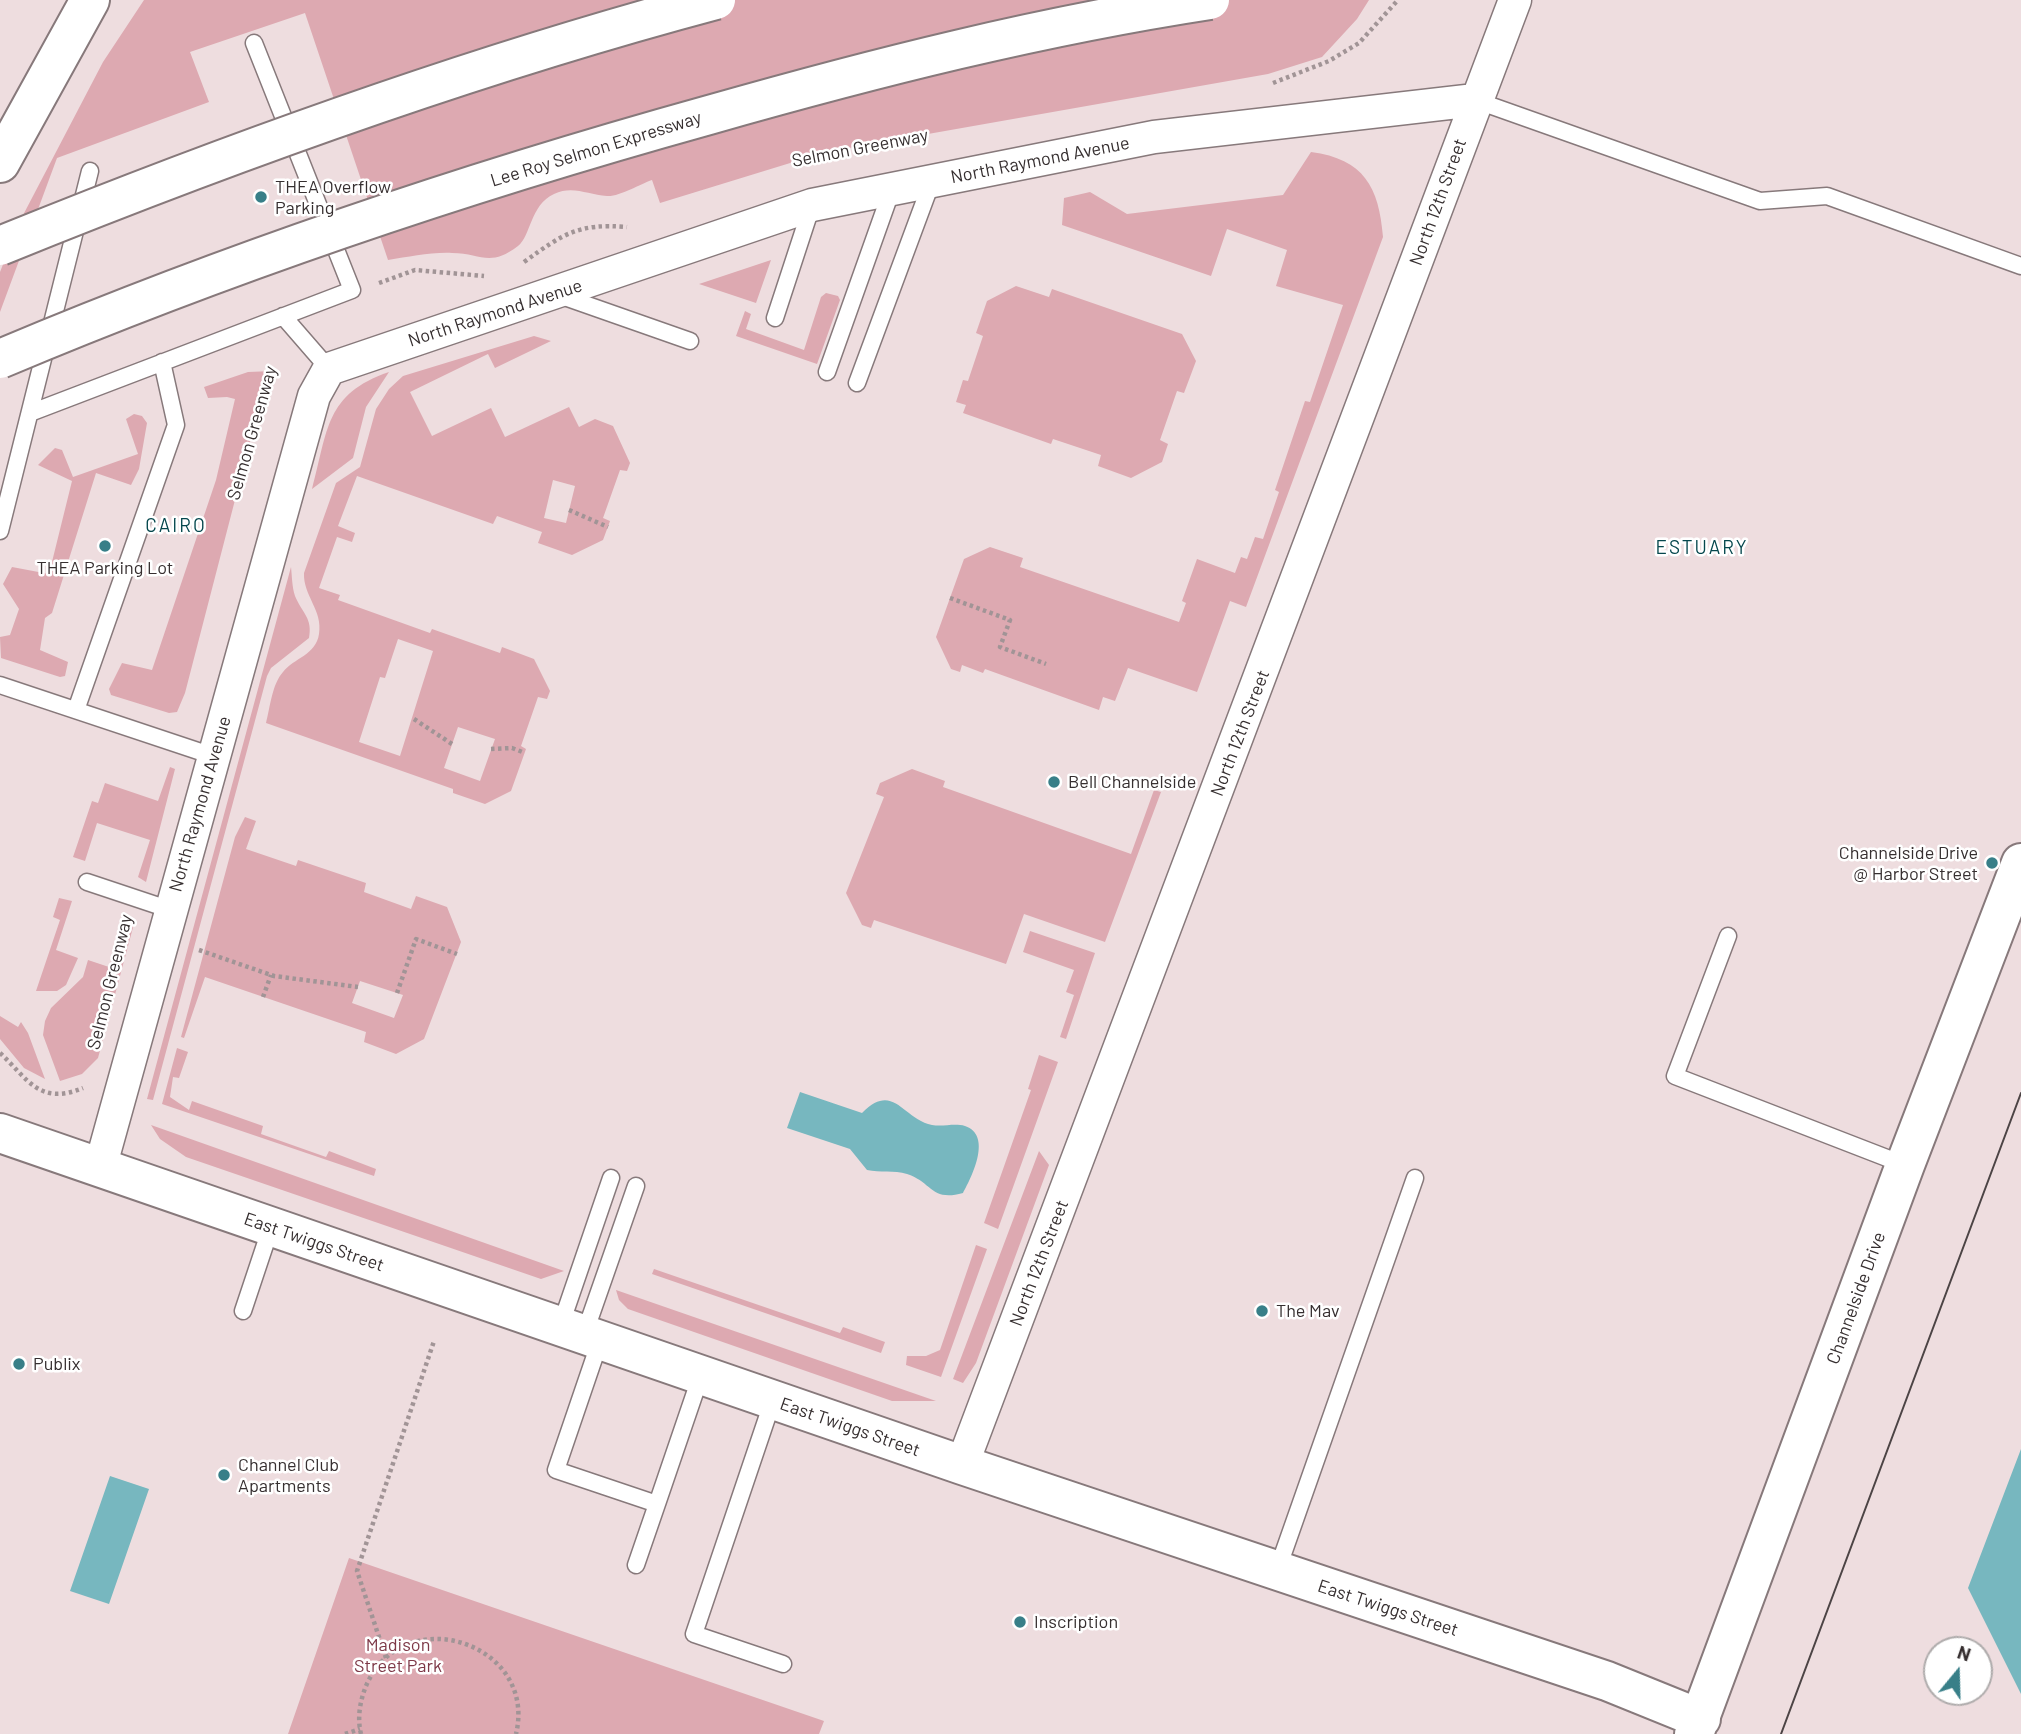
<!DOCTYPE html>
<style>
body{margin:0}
#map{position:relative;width:2021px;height:1734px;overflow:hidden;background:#eedddf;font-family:Barlow,sans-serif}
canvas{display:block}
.north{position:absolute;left:1923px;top:1636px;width:70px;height:70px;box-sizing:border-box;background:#fff;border:2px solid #afacac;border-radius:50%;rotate:19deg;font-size:19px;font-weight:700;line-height:28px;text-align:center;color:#362f30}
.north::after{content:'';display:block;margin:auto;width:24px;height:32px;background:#387f88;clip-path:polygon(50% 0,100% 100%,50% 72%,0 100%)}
</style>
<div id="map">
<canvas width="2021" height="1734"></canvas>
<div class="north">N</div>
</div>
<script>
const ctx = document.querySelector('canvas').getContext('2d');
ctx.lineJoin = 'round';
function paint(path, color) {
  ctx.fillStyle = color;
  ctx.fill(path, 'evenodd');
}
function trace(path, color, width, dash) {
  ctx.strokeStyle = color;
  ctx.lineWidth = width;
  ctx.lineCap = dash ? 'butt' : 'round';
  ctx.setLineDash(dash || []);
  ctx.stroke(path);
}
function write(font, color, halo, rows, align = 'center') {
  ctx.font = font + ' Barlow,sans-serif';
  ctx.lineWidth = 5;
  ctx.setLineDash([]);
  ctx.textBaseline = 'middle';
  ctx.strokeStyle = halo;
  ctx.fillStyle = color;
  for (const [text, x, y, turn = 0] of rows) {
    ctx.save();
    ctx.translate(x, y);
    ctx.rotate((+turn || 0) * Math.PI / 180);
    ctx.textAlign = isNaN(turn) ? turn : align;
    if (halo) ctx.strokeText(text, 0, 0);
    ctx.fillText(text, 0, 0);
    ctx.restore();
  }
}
paint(new Path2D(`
 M144 0H1369L1357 19 1322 57 1268 74 826 152 660 203 652 180C640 184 619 197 607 196 588 195 573 185 554 194 530 205 531 236 518 246 489 268 481 253 452 253 431 252 409 257 388 260L305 13 190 52 209 102 57 158 0 312V272L21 219 103 62Z
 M1311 152C1364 159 1379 187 1383 237L1246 607 1230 601 1197 692 1128 668 1115 701 1103 697 1099 710 985 669 983 673 962 665 960 672 951 669 936 637 964 559 990 547 1023 558 1020 567 1179 622 1186 603 1182 601 1197 559 1235 573 1241 557 1247 559 1255 537 1263 539 1279 492 1275 490 1305 401 1310 402 1343 305 1276 286 1287 250 1227 229 1211 276 1062 225 1064 198 1090 192 1127 214 1283 195Z
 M771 260 756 303 699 284Z
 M1016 286 1049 297 1052 289 1182 334 1196 361 1184 393 1177 391 1160 440 1168 444 1162 462 1131 478 1098 466 1101 455 1053 439 1051 444 963 413 966 405 956 402 963 380 968 381 983 336 976 333 987 301Z
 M826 293 838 296 840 300 817 364 736 336 745 311 751 314 746 329 804 350 821 297Z
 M534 336 551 341 495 368 488 354 410 392 432 436 491 408 505 437 569 407 579 427 595 419 613 426 630 463 627 471 620 470 603 518 610 521 603 540 572 555 538 543 542 532 497 516 493 524 357 476 338 526 355 533 352 542 337 537 319 588 340 595 338 600 430 633 432 629 500 653 502 647 534 659 550 691 547 699 538 697 521 746 526 749 511 791 485 804 453 793V789L266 723C270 708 272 684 283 672 294 658 316 655 319 634 323 610 303 596 304 573L336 483 360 467 376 409 389 389 403 376ZM553 480 575 486 566 523 544 518ZM398 639 433 651 400 756 359 742 380 677 385 678ZM458 727 495 739 480 781 444 768Z
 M273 371 257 415 185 693 177 712 169 713 111 695 109 689 122 663 152 670 216 480 235 399 227 397 208 398 204 387 248 372Z
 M389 372 366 407 353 458 312 489C328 430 325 394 389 372Z
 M134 414 142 416 147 423 139 469 131 485 96 473 52 613 45 618 40 650 68 662 65 676 60 677 1 658 0 637 10 635 19 609 3 584 12 567 49 574 72 481 38 465 55 448 62 450 73 477 138 454 126 419Z
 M291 567C292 576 292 587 295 596 302 613 313 618 309 638L271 668 267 676 153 1100 147 1099Z
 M170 767 175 769 146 882 138 877 150 840 97 823 85 861 73 857 92 801 98 803 105 783 158 801Z
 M912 769 945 781 943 787 1131 854 1154 790 1161 792 1105 942 1024 914 1006 964 874 920 871 928 862 925 846 893 884 797 876 794 880 783Z
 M245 817 256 821 246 849 296 866 298 860 366 883 364 892 411 909 416 896 447 907 461 942 424 1039 396 1054 364 1042 366 1032 205 977 184 1038 181 1037 235 837ZM360 981 403 995 394 1018 352 1003Z
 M59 898 72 901 56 950 78 958 66 985 57 991H36L60 920 53 917Z
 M129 920H135L98 1058 82 1074 60 1081 43 1035 45 1021 51 1008 83 977 88 960 109 967 123 924Z
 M1030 931 1095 953 1066 1039 1060 1037 1074 995 1066 992 1074 970 1023 952Z
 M0 1016 18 1027 21 1022 28 1033 45 1079 24 1068 0 1039Z
 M177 1048 188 1052 179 1078 173 1077 170 1097 189 1110 192 1101 263 1126 261 1134 326 1157 329 1151 376 1169 374 1176 162 1104Z
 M1039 1055 1058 1062 998 1229 984 1223 1031 1090 1028 1089Z
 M151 1125 564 1271 541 1279 186 1157 160 1139Z
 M1039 1151 1049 1165 976 1363 963 1383 953 1379Z
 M976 1245 987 1249 941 1377 906 1365 907 1356H926L940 1350Z
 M654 1269 840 1333 843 1327 885 1342 881 1353 652 1274Z
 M616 1290 936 1401H892L628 1309 619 1300Z
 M349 1558 824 1721 819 1734H288Z`), '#dda9b1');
paint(new Path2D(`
 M800 1092 862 1113C894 1081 902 1119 932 1125 943 1127 954 1123 965 1126 992 1135 973 1175 963 1193 931 1202 932 1182 907 1174 894 1170 880 1173 867 1170L850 1149 787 1128Z
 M2021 1449V1694L1968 1588Z
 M110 1476 149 1489 109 1604 70 1591Z`), '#77b7bf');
const service = new Path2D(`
 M1475 100 1760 201 1827 196 2021 266
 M556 294 690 341
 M283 316 329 369
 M775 318 812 205
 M827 372 892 189
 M857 383 932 181
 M30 413 352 290 254 43
 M0 531 90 171
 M0 685 213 756
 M76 710 176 425 162 362
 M87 882 171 910
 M1728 936 1675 1076 1905 1165
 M243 1311 271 1227
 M560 1327 611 1178
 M584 1335 636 1186
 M600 1341 556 1470 657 1504 701 1375
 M773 1400 694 1634 783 1664
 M636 1565 657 1504
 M1277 1571 1415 1178`);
const minor = new Path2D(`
 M100 1168 314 396 329 369 812 205 1154 137 1475 100
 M962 1465 1515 0`);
const primary = new Path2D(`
 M0 1133 962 1465 1607 1681 1701 1719
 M1694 1734 1905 1165 2021 863`);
const motorway = new Path2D(`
 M0 163 90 0`);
trace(service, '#87797b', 19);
trace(minor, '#87797b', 35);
trace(primary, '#87797b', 42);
trace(motorway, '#87797b', 42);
trace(new Path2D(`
 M1273 83 1329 61 1359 43 1398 0
 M524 262C563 234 578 223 627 227
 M379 283 415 270 484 276
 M569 510 608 527
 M950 598 1010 620 1000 647 1046 664
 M414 719 452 744
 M491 749 512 748 525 753
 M199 950 274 976 358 987
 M397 993 416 939 457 954
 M263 997 271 975
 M0 1053C28 1079 39 1106 83 1088
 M386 1658 357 1571 434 1341
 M345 1734 360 1729
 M361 1734C357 1718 360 1701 366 1686 403 1599 538 1643 516 1734`), '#a19496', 4.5, [3.5, 3.5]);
trace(service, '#fff', 16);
trace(minor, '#fff', 32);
trace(primary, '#fff', 38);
trace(motorway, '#fff', 38);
trace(new Path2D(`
 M1781 1734 2021 1093`), '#4c4445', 2);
const motorwayBridge = new Path2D(`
 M0 246C234 151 472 65 716 0
 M0 359C230 262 468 182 709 115 874 68 1040 26 1210 0`);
trace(motorwayBridge, '#87797b', 42, []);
trace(motorwayBridge, '#fff', 38);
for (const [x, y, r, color] of [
 [261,197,7,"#387f88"],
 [105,546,7,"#387f88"],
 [1054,782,7,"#387f88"],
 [1992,863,7,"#387f88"],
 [1262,1311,7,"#387f88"],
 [19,1364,7,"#387f88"],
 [224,1475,7,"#387f88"],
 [1020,1622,7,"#387f88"]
]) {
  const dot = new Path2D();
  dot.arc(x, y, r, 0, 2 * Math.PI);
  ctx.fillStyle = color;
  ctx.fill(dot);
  trace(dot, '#fff', 2.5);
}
write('18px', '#362f30', '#fff', [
 ["Selmon Greenway",860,148,-11],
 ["Lee Roy Selmon Expressway",596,149,-17],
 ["North Raymond Avenue",1040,160,-11],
 ["North 12th Street",1438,202,-70],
 ["North Raymond Avenue",495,313,-18],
 ["Selmon Greenway",252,433,-74],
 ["North 12th Street",1240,733,-69],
 ["North Raymond Avenue",200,804,-74],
 ["Selmon Greenway",110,982,-76],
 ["East Twiggs Street",314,1242,19],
 ["North 12th Street",1039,1263,-69],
 ["Channelside Drive",1856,1298,-70],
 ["East Twiggs Street",850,1427,19],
 ["East Twiggs Street",1388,1608,18]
]);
write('18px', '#362f30', '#fff', [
 ["THEA Overflow",275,187],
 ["Parking",275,208],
 ["THEA Parking Lot",105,568,"center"],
 ["Bell Channelside",1068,782],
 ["Channelside Drive",1978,853,"right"],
 ["@ Harbor Street",1978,874,"right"],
 ["The Mav",1276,1311],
 ["Publix",33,1364],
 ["Channel Club",238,1465],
 ["Apartments",238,1486],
 ["Inscription",1034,1622]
], 'left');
write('18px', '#7d3847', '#fff', [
 ["Madison",398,1645],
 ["Street Park",398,1666]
]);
ctx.letterSpacing = '2px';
write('19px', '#05474d', '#fff', [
 ["CAIRO",176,526],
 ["ESTUARY",1702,548]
]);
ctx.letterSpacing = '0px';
</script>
